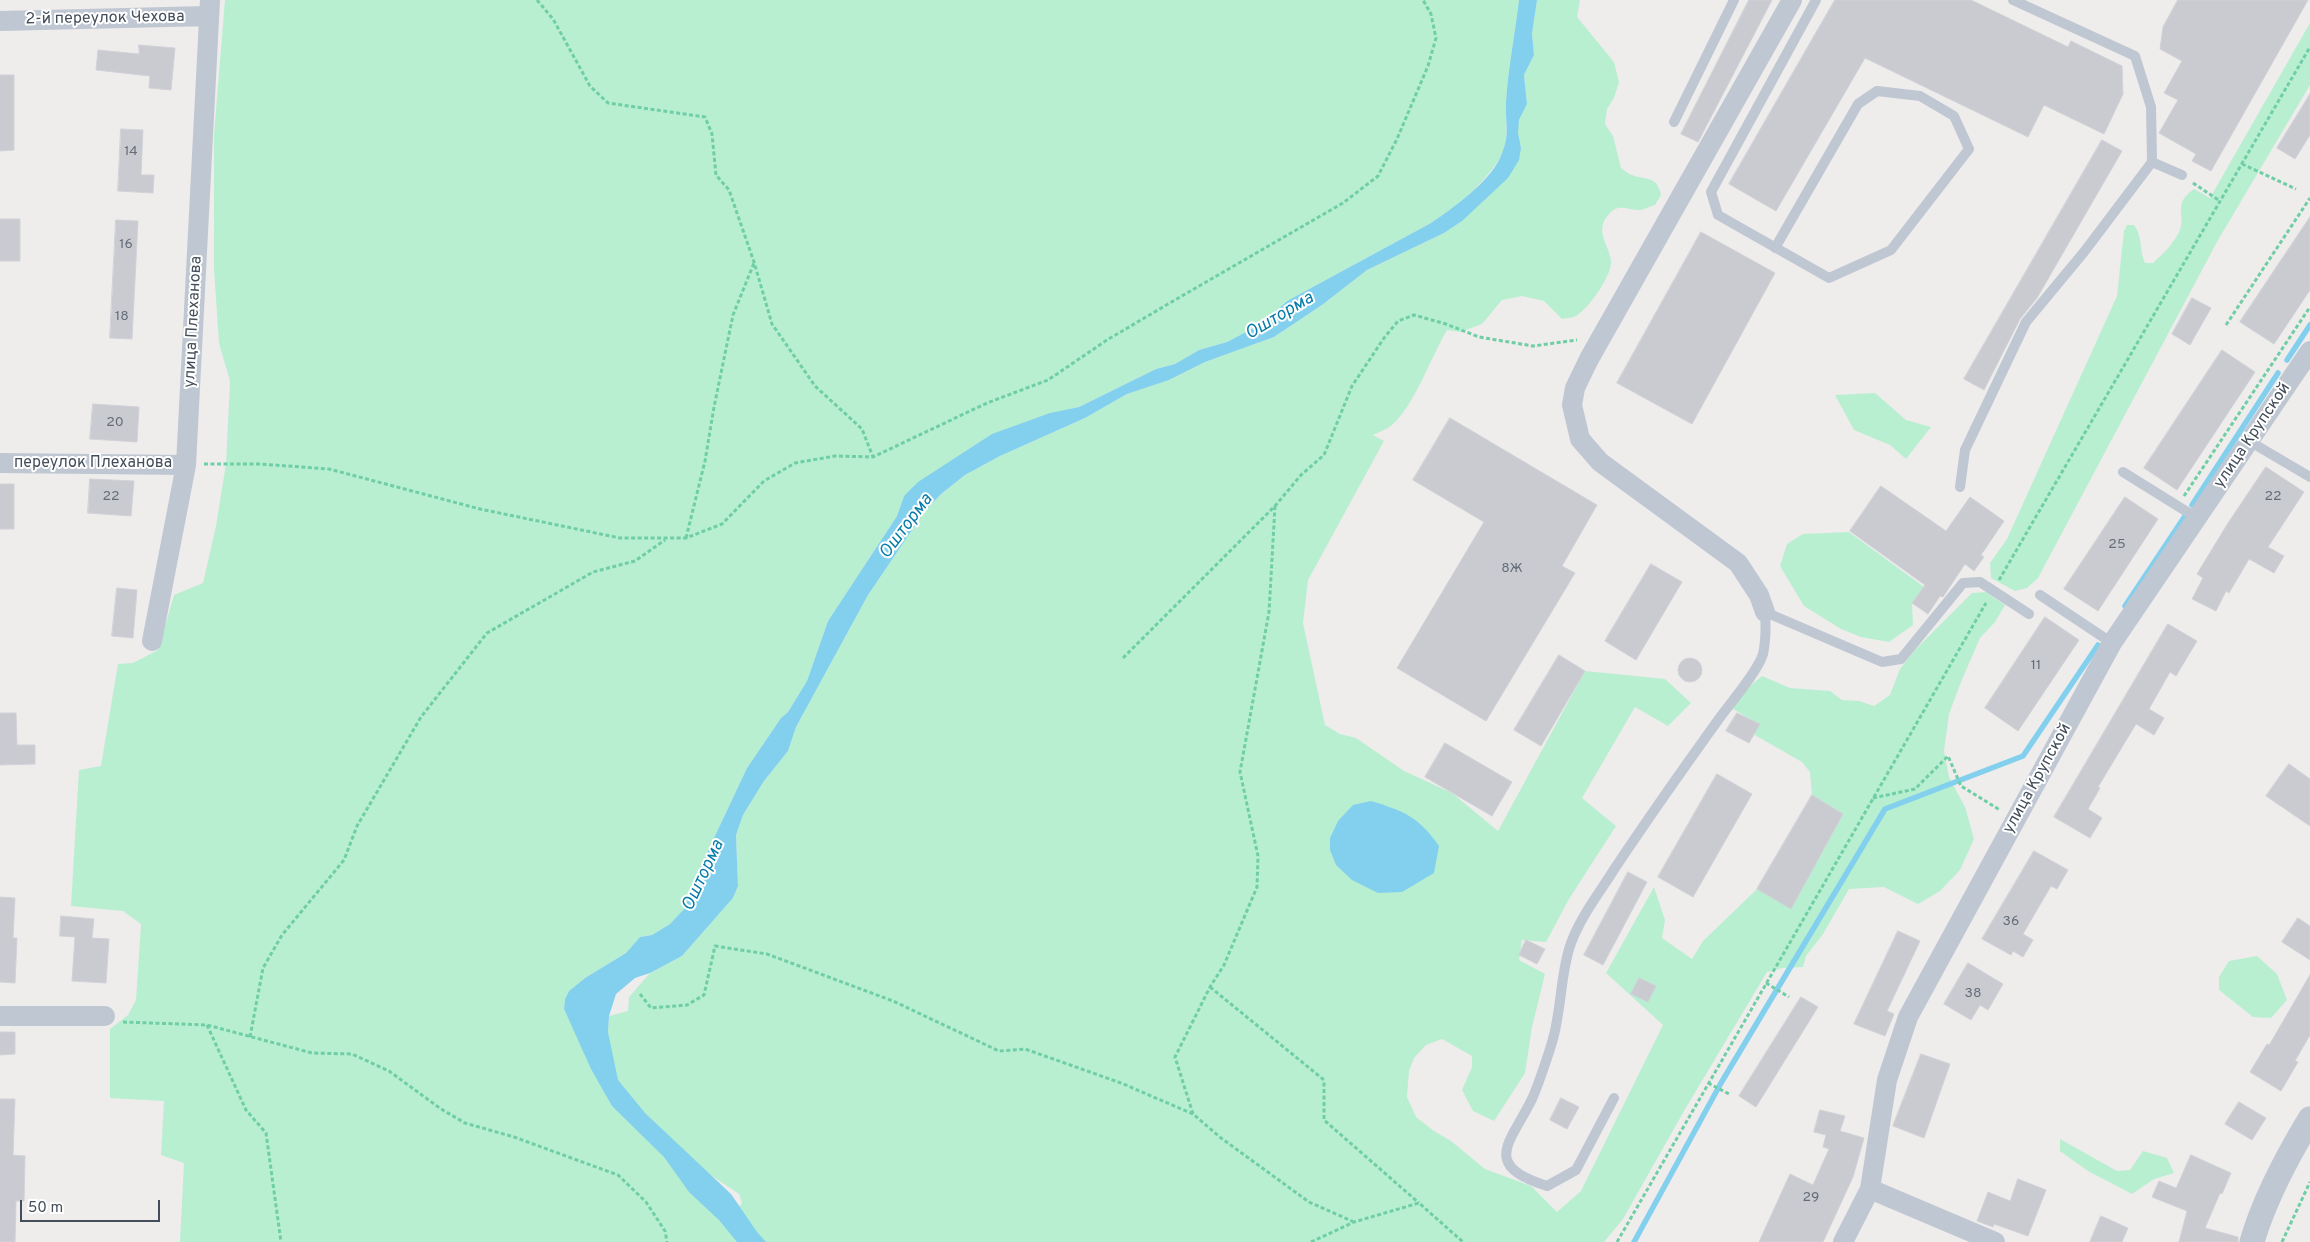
<!DOCTYPE html>
<meta charset="utf-8">
<style>
body{margin:0}
#map{position:relative;width:2310px;height:1242px;overflow:hidden;background:#efecec;font-family:Overpass,sans-serif}
canvas{display:block}
.scale{position:absolute;left:20px;top:1200px;width:140px;height:22px;box-sizing:border-box;border:2px solid #444e5a;border-top:0;padding-left:6px;font-size:15px;line-height:18px;white-space:nowrap;color:#444e5a;-webkit-text-stroke:4px #fff;paint-order:stroke}
</style>
<div id="map">
<canvas width="2310" height="1242"></canvas>
<div class="scale">50 m</div>
</div>
<script>
const ctx = document.querySelector('canvas').getContext('2d');
ctx.lineJoin = 'round';
function paint(path, color) {
  ctx.fillStyle = color;
  ctx.fill(path, 'evenodd');
}
function trace(path, color, width, dash) {
  ctx.strokeStyle = color;
  ctx.lineWidth = width;
  ctx.lineCap = dash ? 'butt' : 'round';
  ctx.setLineDash(dash || []);
  ctx.stroke(path);
}
function write(font, color, halo, rows, align = 'center') {
  ctx.font = font + ' Overpass,sans-serif';
  ctx.lineWidth = 4;
  ctx.setLineDash([]);
  ctx.textBaseline = 'middle';
  ctx.strokeStyle = halo;
  ctx.fillStyle = color;
  for (const [text, x, y, turn = 0] of rows) {
    ctx.save();
    ctx.translate(x, y);
    ctx.rotate((+turn || 0) * Math.PI / 180);
    ctx.textAlign = isNaN(turn) ? turn : align;
    if (halo) ctx.strokeText(text, 0, 0);
    ctx.fillText(text, 0, 0);
    ctx.restore();
  }
}
paint(new Path2D(`
 M225 0H1519C1515 34 1508 68 1506 102 1505 123 1511 142 1498 161 1481 187 1456 206 1431 223L1287 301 1263 323 1227 342 1199 350 1175 364 1156 369 1079 407 1065 410 904 496 897 516 828 621 807 681 788 712 781 718 747 768 706 855 684 909 670 924 652 935 640 937 626 953 585 978 569 991 565 999 564 1009 587 1058 612 1059 608 1032 609 1016 628 1011 629 997 650 973 682 956 733 898 738 886 736 835 743 815 764 781 788 751 796 727 868 595 925 511 941 494 965 475 1000 456 1085 418 1127 394 1169 380 1205 362 1274 337 1322 305 1367 270 1444 233 1462 221 1521 148 1517 133 1519 120 1527 104 1524 75 1534 55 1532 34 1537 0H1580L1577 17 1614 62 1619 82 1614 98 1607 109 1605 124 1613 136 1621 168C1624 170 1628 174 1632 175 1647 181 1657 175 1661 195L1655 205C1651 206 1645 209 1641 210 1629 211 1619 202 1609 214 1594 230 1608 243 1611 260 1613 275 1587 311 1574 317 1570 318 1566 318 1562 319L1544 301 1522 296 1502 300 1482 324 1460 332 1447 330C1431 357 1415 404 1393 424 1388 429 1379 432 1373 435L1384 441 1308 580 1303 623 1325 725 1340 734 1356 738 1404 771 1452 793 1498 831 1585 671 1665 679 1691 703 1668 726 1635 707 1582 798 1616 826 1569 899 1546 942 1522 940 1519 960 1545 974 1532 1027 1525 1073 1494 1121 1473 1111 1462 1090 1472 1067V1056L1442 1039 1426 1045 1414 1058 1409 1071 1407 1097 1416 1117 1434 1131 1451 1141 1485 1169 1531 1186 1557 1212 1581 1191 1663 1025 1606 973 1654 887 1665 920 1662 938 1692 959 1703 941 1757 889 1791 908 1843 814 1812 795 1810 772 1802 762 1753 734 1759 724 1733 709 1738 696 1762 676 1790 688 1830 691 1842 700 1859 701 1874 706 1890 695 1900 669 1915 650 1972 593 1986 592 2005 605 1995 622 1980 638 1961 682 1949 714 1944 751 1949 777 1965 807 1974 839 1960 870 1940 891 1918 904 1884 887 1849 889 1823 934 1806 956 1803 967 1783 968 1767 972 1684 1111 1623 1219 1604 1242H180L184 1163 161 1155 164 1101 110 1098V1029L128 1015 136 1000 141 924 123 911 71 906 79 770 101 766 118 664 133 663 158 650 174 595 203 583 216 526 226 464 230 381 219 343 214 269V135ZM700 1168 739 1194 742 1203 739 1207Z
 M2310 23V85L2218 240 2038 578 2027 588 2015 591 1991 578 1990 563 2007 539 2117 296 2124 231 2127 225H2134C2143 237 2139 250 2145 263H2153C2163 254 2173 244 2179 232 2187 215 2171 205 2194 189L2210 198Z
 M1875 393 1906 420 1931 427 1906 459 1890 445 1854 430 1835 395Z
 M1849 532 1924 587 1912 603 1913 625 1889 642 1861 637 1841 629 1804 606 1780 566 1787 544 1803 534Z
 M2257 956 2277 974 2287 1000 2271 1018 2253 1017 2219 990V977L2229 961Z
 M2060 1139 2117 1171 2130 1170 2143 1151 2167 1158 2174 1173 2154 1179 2132 1194 2088 1171 2060 1151Z`), '#b8efd1');
paint(new Path2D(`
 M1519 0H1537L1532 34 1534 55 1524 75 1527 104 1519 120 1518 133 1521 148 1519 160 1508 178 1462 221 1444 233 1367 270 1322 305 1274 337 1205 362 1169 380 1127 394 1085 418 1000 456 965 475 941 494 925 511 868 595 796 727 788 751 764 781 743 815 736 835 738 886 733 898 682 956 650 973 635 978 616 994 609 1016 608 1032 618 1080 645 1113 731 1194 757 1232 766 1242H737L719 1220 689 1192 664 1157 612 1106 591 1069 564 1009 565 999 569 991 585 978 626 953 640 937 652 935 670 924 684 909 706 855 747 768 781 718 788 712 807 681 828 621 897 516 904 496 918 482 992 434 1050 413 1079 407 1156 369 1175 364 1199 350 1227 342 1263 323 1287 301 1431 223C1453 208 1489 182 1500 158 1511 134 1505 126 1506 102 1508 68 1515 34 1519 0Z
 M1371 801C1404 811 1419 817 1439 846L1434 873 1402 892 1378 893 1352 880 1336 865 1330 850V838L1338 821 1353 805Z`), '#83d0ee');
trace(new Path2D(`
 M2287 360 2310 325
 M2192 505 2278 373
 M2125 606 2185 516
 M1634 1242 1721 1083 1885 809 2023 756 2098 645`), '#83d0ee', 5.5);
const building = new Path2D(`
 M1749 0H1772L1698 142 1681 134Z
 M1835 0H1971L2068 47 2071 41 2122 66 2123 94 2104 134 2044 105 2028 137 1865 58 1776 211 1729 184Z
 M2178 0H2308L2211 171 2192 161 2196 154 2159 133 2178 100 2164 93 2182 61 2160 49 2163 27Z
 M139 45 175 48 171 90 149 88 150 76 96 70 98 50 139 54Z
 M0 75H14V150L0 151Z
 M2310 94V135L2295 159 2277 148Z
 M121 129 143 130 141 175H154L153 193 118 191Z
 M2102 140 2122 151 2037 298 2020 319 1984 390 1964 379Z
 M2310 217V290L2274 344 2240 322Z
 M0 219H20V261H0Z
 M116 220 138 221 132 339 110 338Z
 M1701 232 1775 273 1692 424 1617 383Z
 M2192 298 2211 308 2190 345 2172 334Z
 M2222 350 2255 372 2177 490 2144 468Z
 M93 404 139 407 137 442 90 439Z
 M1450 418 1597 505 1562 566 1575 573 1486 721 1397 668 1484 522 1413 480Z
 M2266 467 2304 492 2268 547 2284 556 2274 573 2249 559 2229 593 2226 591 2216 611 2192 599 2203 578 2197 574 2228 523Z
 M90 479 134 481 131 516 88 513Z
 M0 484H14V529H0Z
 M1881 486 1946 531 1970 497 2004 521 1981 555 1984 557 1974 571 1965 564 1943 597 1940 596 1928 614 1912 603 1925 585 1850 531Z
 M2125 497 2158 519 2098 611 2064 589Z
 M1651 564 1682 582 1636 660 1605 641Z
 M117 588 137 590 133 638 112 636Z
 M2045 617 2079 640 2018 731 1985 708Z
 M2168 624 2197 641 2176 676 2170 672 2149 709 2164 718 2154 735 2136 724 2098 787 2100 788 2088 809 2102 818 2090 838 2054 817Z
 M1559 655 1585 671 1541 746 1514 730Z
 M1678 670a12 12 0 1 1 24 0a12 12 0 1 1-24 0Z
 M0 713H16L17 745H35V764L0 765Z
 M1737 713 1760 724 1749 743 1726 731Z
 M1445 743 1512 782 1492 816 1425 777Z
 M2289 764 2310 779V826L2266 796Z
 M1717 774 1752 794 1693 897 1658 877Z
 M1812 795 1843 814 1791 909 1757 889Z
 M2034 851 2068 870 2057 889 2051 886 2023 934 2033 940 2023 957 2013 951 2011 955 1982 939Z
 M1628 872 1647 882 1603 965 1584 955Z
 M0 897 15 898 13 938H17L15 983 0 982Z
 M61 916 94 919 92 938 109 939 106 983 72 981 75 937 60 936Z
 M2298 918 2310 926V960L2282 942Z
 M1898 931 1920 941 1887 1011 1894 1014 1885 1036 1854 1024Z
 M1526 940 1545 949 1537 964 1519 955Z
 M1968 963 2003 984 1988 1010 1980 1005 1971 1020 1944 1004Z
 M2310 975V1035L2295 1061 2298 1062 2281 1091 2250 1072 2267 1044 2269 1045Z
 M1639 978 1656 986 1648 1002 1631 994Z
 M1801 997 1818 1007 1756 1107 1739 1096Z
 M0 1032H15V1054L0 1055Z
 M1921 1054 1950 1064 1924 1138 1893 1126Z
 M1561 1098 1579 1107 1567 1129 1550 1120Z
 M0 1099H15L13 1155 25 1156 24 1201H16L15 1242H0Z
 M2239 1102 2266 1118 2252 1140 2225 1124Z
 M1820 1110 1845 1116 1840 1131 1864 1138 1853 1177 1823 1242H1759L1790 1174 1813 1185 1829 1149 1823 1147 1826 1135 1814 1132Z
 M2191 1155 2231 1173 2222 1194 2220 1193 2205 1228 2238 1237V1242H2179L2187 1211 2152 1197 2159 1181 2176 1188Z
 M2018 1179 2046 1190 2028 1236 1994 1224 1993 1227 1977 1221 1988 1192 2010 1201Z
 M2101 1216 2128 1228 2122 1242H2090Z`);
paint(building, '#c9cbd1');
trace(building, '#d0d2d8', 1);
trace(new Path2D(`
 M537 0 553 19 590 86 608 103 705 117 712 134 716 175 729 190 754 262 772 324 815 386 862 429 873 457
 M2242 164 2296 189
 M2193 183 2220 201
 M2226 325 2310 198
 M204 464H260L329 469 480 509 620 538H686L722 524 764 481 795 463 835 456 873 457 987 403 1048 380 1107 340 1180 297 1343 203 1378 176 1397 139 1428 66 1436 38 1431 14 1423 0
 M2184 496 2310 307
 M1275 506 1269 612 1240 772 1258 856 1257 887 1224 965 1210 987 1175 1057 1193 1114 1221 1138 1309 1202 1354 1222
 M686 538 705 461 714 407 733 315 754 263
 M1999 580 2310 47
 M1123 658 1275 506 1301 475 1324 455 1352 386 1384 338 1398 321 1414 315 1446 324 1479 337 1533 346 1577 340
 M1873 798 1915 789 1948 756 1961 786 2000 810
 M1766 983 1789 997
 M1210 987 1324 1080V1120L1419 1203
 M640 994 651 1008 687 1005 704 995 715 946 767 954 893 1001 999 1051 1025 1049 1121 1083 1193 1114
 M123 1022 207 1025 312 1053 352 1054 389 1071 441 1109 465 1123 514 1137 618 1175 646 1202 665 1231 667 1242
 M207 1025 246 1110 266 1133 281 1242
 M250 1037 263 968 282 935 344 860 357 826 421 717 487 633 593 572 635 561 665 540
 M1708 1083 1731 1095
 M1311 1242 1354 1222 1419 1203 1463 1242
 M1617 1242 1986 603
 M2282 1242 2310 1182`), '#6fcea6', 3, [4, 2.5]);
trace(new Path2D(`
 M2013 0 2135 56 2151 107 2152 162 2182 175
 M1674 122 1734 0
 M1775 248 1858 104 1877 91 1920 96 1954 116 1969 149 1891 250 1829 278 1718 215 1711 192 1816 0
 M2249 441 2310 477
 M2123 472 2197 518
 M1960 487 1965 450 2026 322 2084 252 2152 162
 M2040 595 2112 643
 M1614 1098 1576 1170 1547 1186C1480 1165 1511 1142 1532 1099 1537 1088 1541 1076 1545 1064 1550 1050 1555 1035 1557 1020 1562 994 1562 968 1571 943 1581 916 1600 892 1615 868 1649 817 1685 766 1721 716 1732 701 1758 671 1763 654 1766 640 1766 626 1765 612L1882 662 1901 659 1963 583 1980 582 2029 614`), '#bfc7d2', 10);
trace(new Path2D(`
 M0 21 209 16
 M0 463 186 465
 M1765 612 1759 595 1738 563 1600 462 1580 439 1572 405 1575 388 1589 359 1792 0
 M152 641 186 465 210 0
 M0 1016H105
 M1870 1189 1995 1242
 M1843 1242 1870 1189 1887 1080 1908 1017 2112 643 2310 351`), '#bfc7d2', 20);
trace(new Path2D(`
 M2252 1242C2264 1200 2287 1157 2310 1119`), '#bfc7d2', 25);
write('14px', '#656d78', null, [
 ["14",131,152],
 ["16",126,245],
 ["18",122,317],
 ["20",115,423],
 ["22",111,497],
 ["22",2273,497],
 ["25",2117,545],
 ["8Ж",1512,569],
 ["11",2036,666],
 ["36",2011,922],
 ["38",1973,994],
 ["29",1811,1198]
]);
write('16px', '#444e5a', '#fff', [
 ["2-й переулок Чехова",105,19,-1],
 ["улица Плеханова",194,322,-87],
 ["улица Крупской",2253,436,-56],
 ["переулок Плеханова",93,464],
 ["улица Крупской",2038,779,-61]
]);
write('italic 18px', '#087ca9', '#fff', [
 ["Ошторма",1280,317,-31],
 ["Ошторма",907,527,-53],
 ["Ошторма",704,876,-65]
]);
</script>
